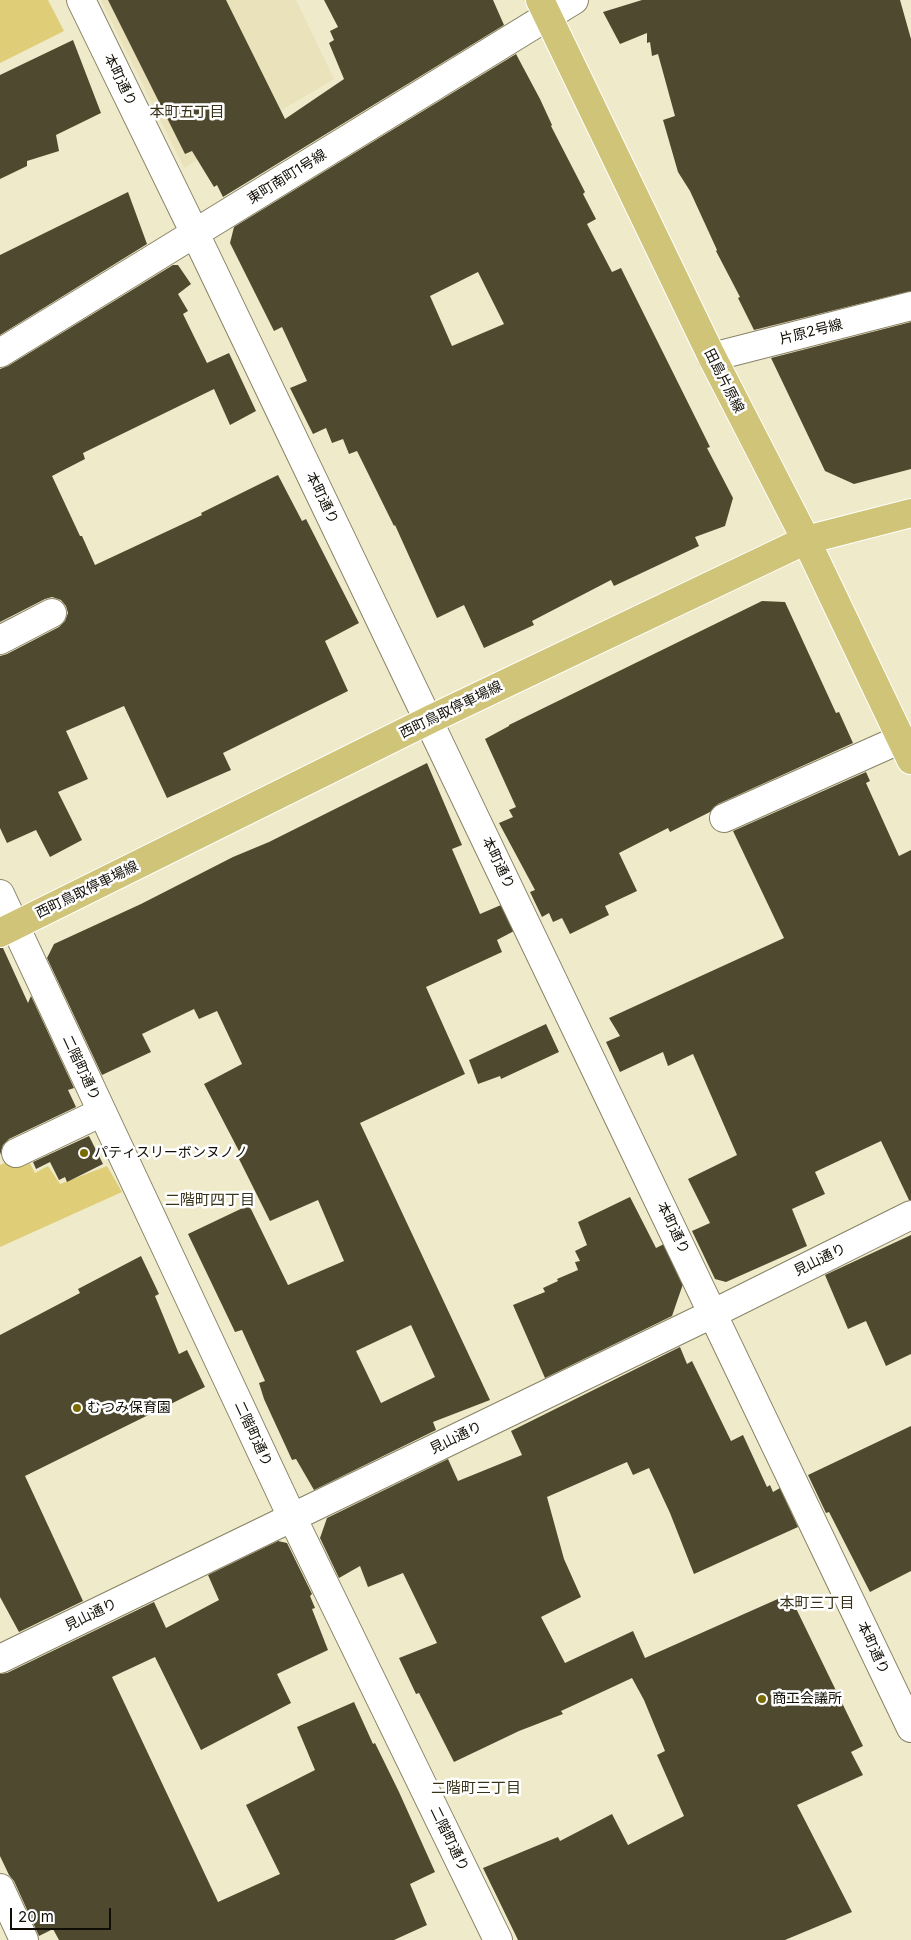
<!DOCTYPE html>
<meta charset="utf-8">
<style>
body{margin:0}
#map{position:relative;width:911px;height:1940px;overflow:hidden;background:#efeaca;font-family:Inter,sans-serif}
canvas{display:block}
.scale{position:absolute;left:10px;top:1908px;width:101px;height:22px;box-sizing:border-box;border:2px solid #110f05;border-top:0;padding-left:6px;font-size:15px;line-height:18px;white-space:nowrap;color:#110f05;-webkit-text-stroke:4px #fff;paint-order:stroke}
</style>
<div id="map">
<canvas width="911" height="1940"></canvas>
<div class="scale">20 m</div>
</div>
<script>
const ctx = document.querySelector('canvas').getContext('2d');
ctx.lineJoin = 'round';
function paint(path, color) {
  ctx.fillStyle = color;
  ctx.fill(path, 'evenodd');
}
function trace(path, color, width, dash) {
  ctx.strokeStyle = color;
  ctx.lineWidth = width;
  ctx.lineCap = dash ? 'butt' : 'round';
  ctx.setLineDash(dash || []);
  ctx.stroke(path);
}
function write(font, color, halo, rows, align = 'center') {
  ctx.font = font + ' Inter,"Noto Sans JP",sans-serif';
  ctx.lineWidth = 5;
  ctx.setLineDash([]);
  ctx.textBaseline = 'middle';
  ctx.strokeStyle = halo;
  ctx.fillStyle = color;
  for (const [text, x, y, turn = 0] of rows) {
    ctx.save();
    ctx.translate(x, y);
    ctx.rotate((+turn || 0) * Math.PI / 180);
    ctx.textAlign = isNaN(turn) ? turn : align;
    if (halo) ctx.strokeText(text, 0, 0);
    ctx.fillText(text, 0, 0);
    ctx.restore();
  }
}
paint(new Path2D(`
 M101 0H296L334 79 184 168Z`), '#e9e2ba');
paint(new Path2D(`
 M0 0H48L64 31 0 63Z
 M25 1154 35 1173 48 1166 60 1184 107 1166 122 1192 0 1247V1165Z`), '#dfce77');
paint(new Path2D(`
 M108 0H226L285 119 344 79 329 43 334 40 330 31 338 27 324 0H493L504 25 223 197 217 185 214 187 192 151 185 154Z
 M642 0H900L911 39V291L754 330 738 298 740 297 716 251 717 250 690 191 678 172 663 120 675 116 658 54 652 56 650 42 647 43V33L620 44 603 12Z
 M73 40 101 113 56 135 59 151 27 161V166L0 179V75Z
 M516 54 540 99 552 125 551 126 585 192 583 194 596 219 587 224 612 272 621 268 710 447 707 448 733 498 725 526 695 537 699 546 614 586 611 580 532 621 534 625 484 648 464 605 437 618 395 525 394 526 357 451 349 454 343 439 332 443 326 428 313 434 290 388 307 381 282 327 274 331 230 243 234 227ZM478 272 504 324 452 346 430 296Z
 M128 192 147 244 0 335V255Z
 M173 265H178L191 284 178 294 188 311 183 314 207 363 229 353 256 411 230 425 214 389 83 453 85 459 52 476 80 536H82L95 565 202 515 201 513 278 475 302 521 306 519 359 623 325 641 348 691 223 753 231 770 167 798 124 706 66 731 88 779 58 792 82 840 50 857 36 830 7 843 0 828V656L7 654 59 627 65 621 68 613 66 606 61 600 52 597 45 599 0 622V369L8 366Z
 M911 322V469L854 484 825 471 771 358Z
 M762 601 785 602 836 713 839 712 853 743 718 804 710 812 670 832 668 828 619 853 637 891 605 906 609 915 570 934 562 918 553 922 549 913 542 917 530 892 535 890 499 823 513 817 509 810 516 807 485 739 509 726V725Z
 M427 763 462 845 452 849 480 914 501 905 514 931 497 940 502 952 426 987 465 1074 360 1123 490 1400 433 1422 436 1430 314 1490 296 1459 292 1460 264 1399 259 1383 265 1381 242 1330 235 1332 188 1234 249 1205 288 1285 344 1261 318 1200 270 1221 238 1157 241 1155 204 1084 242 1064 217 1011 199 1019 194 1009 142 1034 151 1052 102 1075 47 958 54 944 141 904 233 857 269 842ZM411 1325 435 1377 381 1403 356 1351Z
 M866 772 870 781 866 783 899 856 911 850V1200H909L881 1141 815 1172 825 1194 792 1209 807 1246 726 1282 715 1279 692 1231 710 1223 688 1179 737 1155 693 1054 668 1066 663 1052 620 1072 606 1042 620 1036 609 1018 784 938 733 831Z
 M0 948H3L28 1003 31 996 74 1088 68 1090 76 1107 9 1139 3 1145 0 1155Z
 M546 1024 559 1052 501 1079 500 1076 478 1084 469 1060Z
 M89 1136 103 1164 67 1182 65 1177 59 1180 50 1162 36 1169 33 1162Z
 M630 1197 656 1248 664 1244 683 1284 672 1316 545 1378 513 1305 545 1292 543 1288 558 1281 557 1279 578 1270 575 1262 580 1261 575 1251 587 1245 578 1222Z
 M911 1235V1354L886 1366 866 1321 848 1329 825 1275Z
 M141 1256 159 1294 155 1296 179 1354 187 1350 205 1387 25 1476 83 1601 19 1632 0 1597V1335L80 1293 78 1289Z
 M680 1347 687 1364 692 1361 731 1441 743 1435 767 1487 770 1485 773 1492 780 1488 798 1527 694 1574 670 1513 649 1468 633 1475 627 1462 547 1497 564 1559 581 1597 541 1617 565 1663 633 1631 645 1658 789 1594 863 1746 851 1752 863 1775 797 1805 852 1912 785 1940H518L483 1868 558 1837 560 1841 612 1814 628 1845 684 1816 657 1755 665 1751 644 1700 632 1678 561 1711 563 1714 519 1731 454 1762 419 1693 416 1694 399 1658 437 1643 403 1573 368 1587 360 1566 339 1578 320 1538 327 1518 448 1459 458 1481 522 1455 511 1431Z
 M911 1426V1571L870 1592 829 1512 826 1513 808 1475Z
 M278 1541 287 1543 312 1594 310 1596 315 1608 312 1609 328 1650 277 1674 291 1703 201 1750 155 1657 112 1677 218 1902 280 1874 246 1805 315 1770 297 1727 354 1702 373 1744 375 1743 399 1792 435 1872 410 1884 427 1925 394 1940H59L53 1929 39 1936 14 1881 9 1875 0 1856V1674L7 1673 154 1602 166 1628 219 1600 208 1575Z`), '#4f4a2f');
const minor = new Path2D(`
 M81 0C362 574 637 1151 911 1728
 M0 353 574 0
 M712 357 911 306
 M0 640 52 613
 M724 818 901 739
 M0 894 292 1517 498 1940
 M16 1153 102 1112
 M0 1659 714 1313 911 1215
 M0 1888 24 1940`);
const major = new Path2D(`
 M540 0 712 357 806 540 911 760
 M0 933 429 720 806 540 911 513`);
trace(minor, '#888366', 30);
trace(major, '#fff', 30);
trace(minor, '#fff', 28);
trace(major, '#d0c478', 28);
for (const [x, y, r, color] of [
 [84,1153,5,"#7a6a02"],
 [77,1408,5,"#7a6a02"],
 [762,1699,5,"#7a6a02"]
]) {
  const dot = new Path2D();
  dot.arc(x, y, r, 0, 2 * Math.PI);
  ctx.fillStyle = color;
  ctx.fill(dot);
  trace(dot, '#fff', 2);
}
write('14px', '#110f05', '#fff', [
 ["本町通り",120,80,64],
 ["東町南町1号線",287,177,-32],
 ["片原2号線",811,332,-14],
 ["田島片原線",724,381,63],
 ["本町通り",322,498,64],
 ["西町鳥取停車場線",451,710,-26],
 ["本町通り",498,863,64],
 ["西町鳥取停車場線",87,890,-26],
 ["二階町通り",81,1068,65],
 ["本町通り",673,1228,64],
 ["見山通り",820,1260,-26],
 ["二階町通り",253,1434,65],
 ["見山通り",456,1438,-26],
 ["見山通り",91,1615,-26],
 ["本町通り",873,1648,65],
 ["二階町通り",449,1839,64]
]);
write('14px', '#110f05', '#fff', [
 ["パティスリーボンヌノノ",94,1153],
 ["むつみ保育園",87,1408],
 ["商工会議所",772,1699]
], 'left');
write('15px', '#383318', '#fff', [
 ["本町五丁目",187,112],
 ["二階町四丁目",210,1200],
 ["本町三丁目",817,1603],
 ["二階町三丁目",476,1788]
]);
</script>
